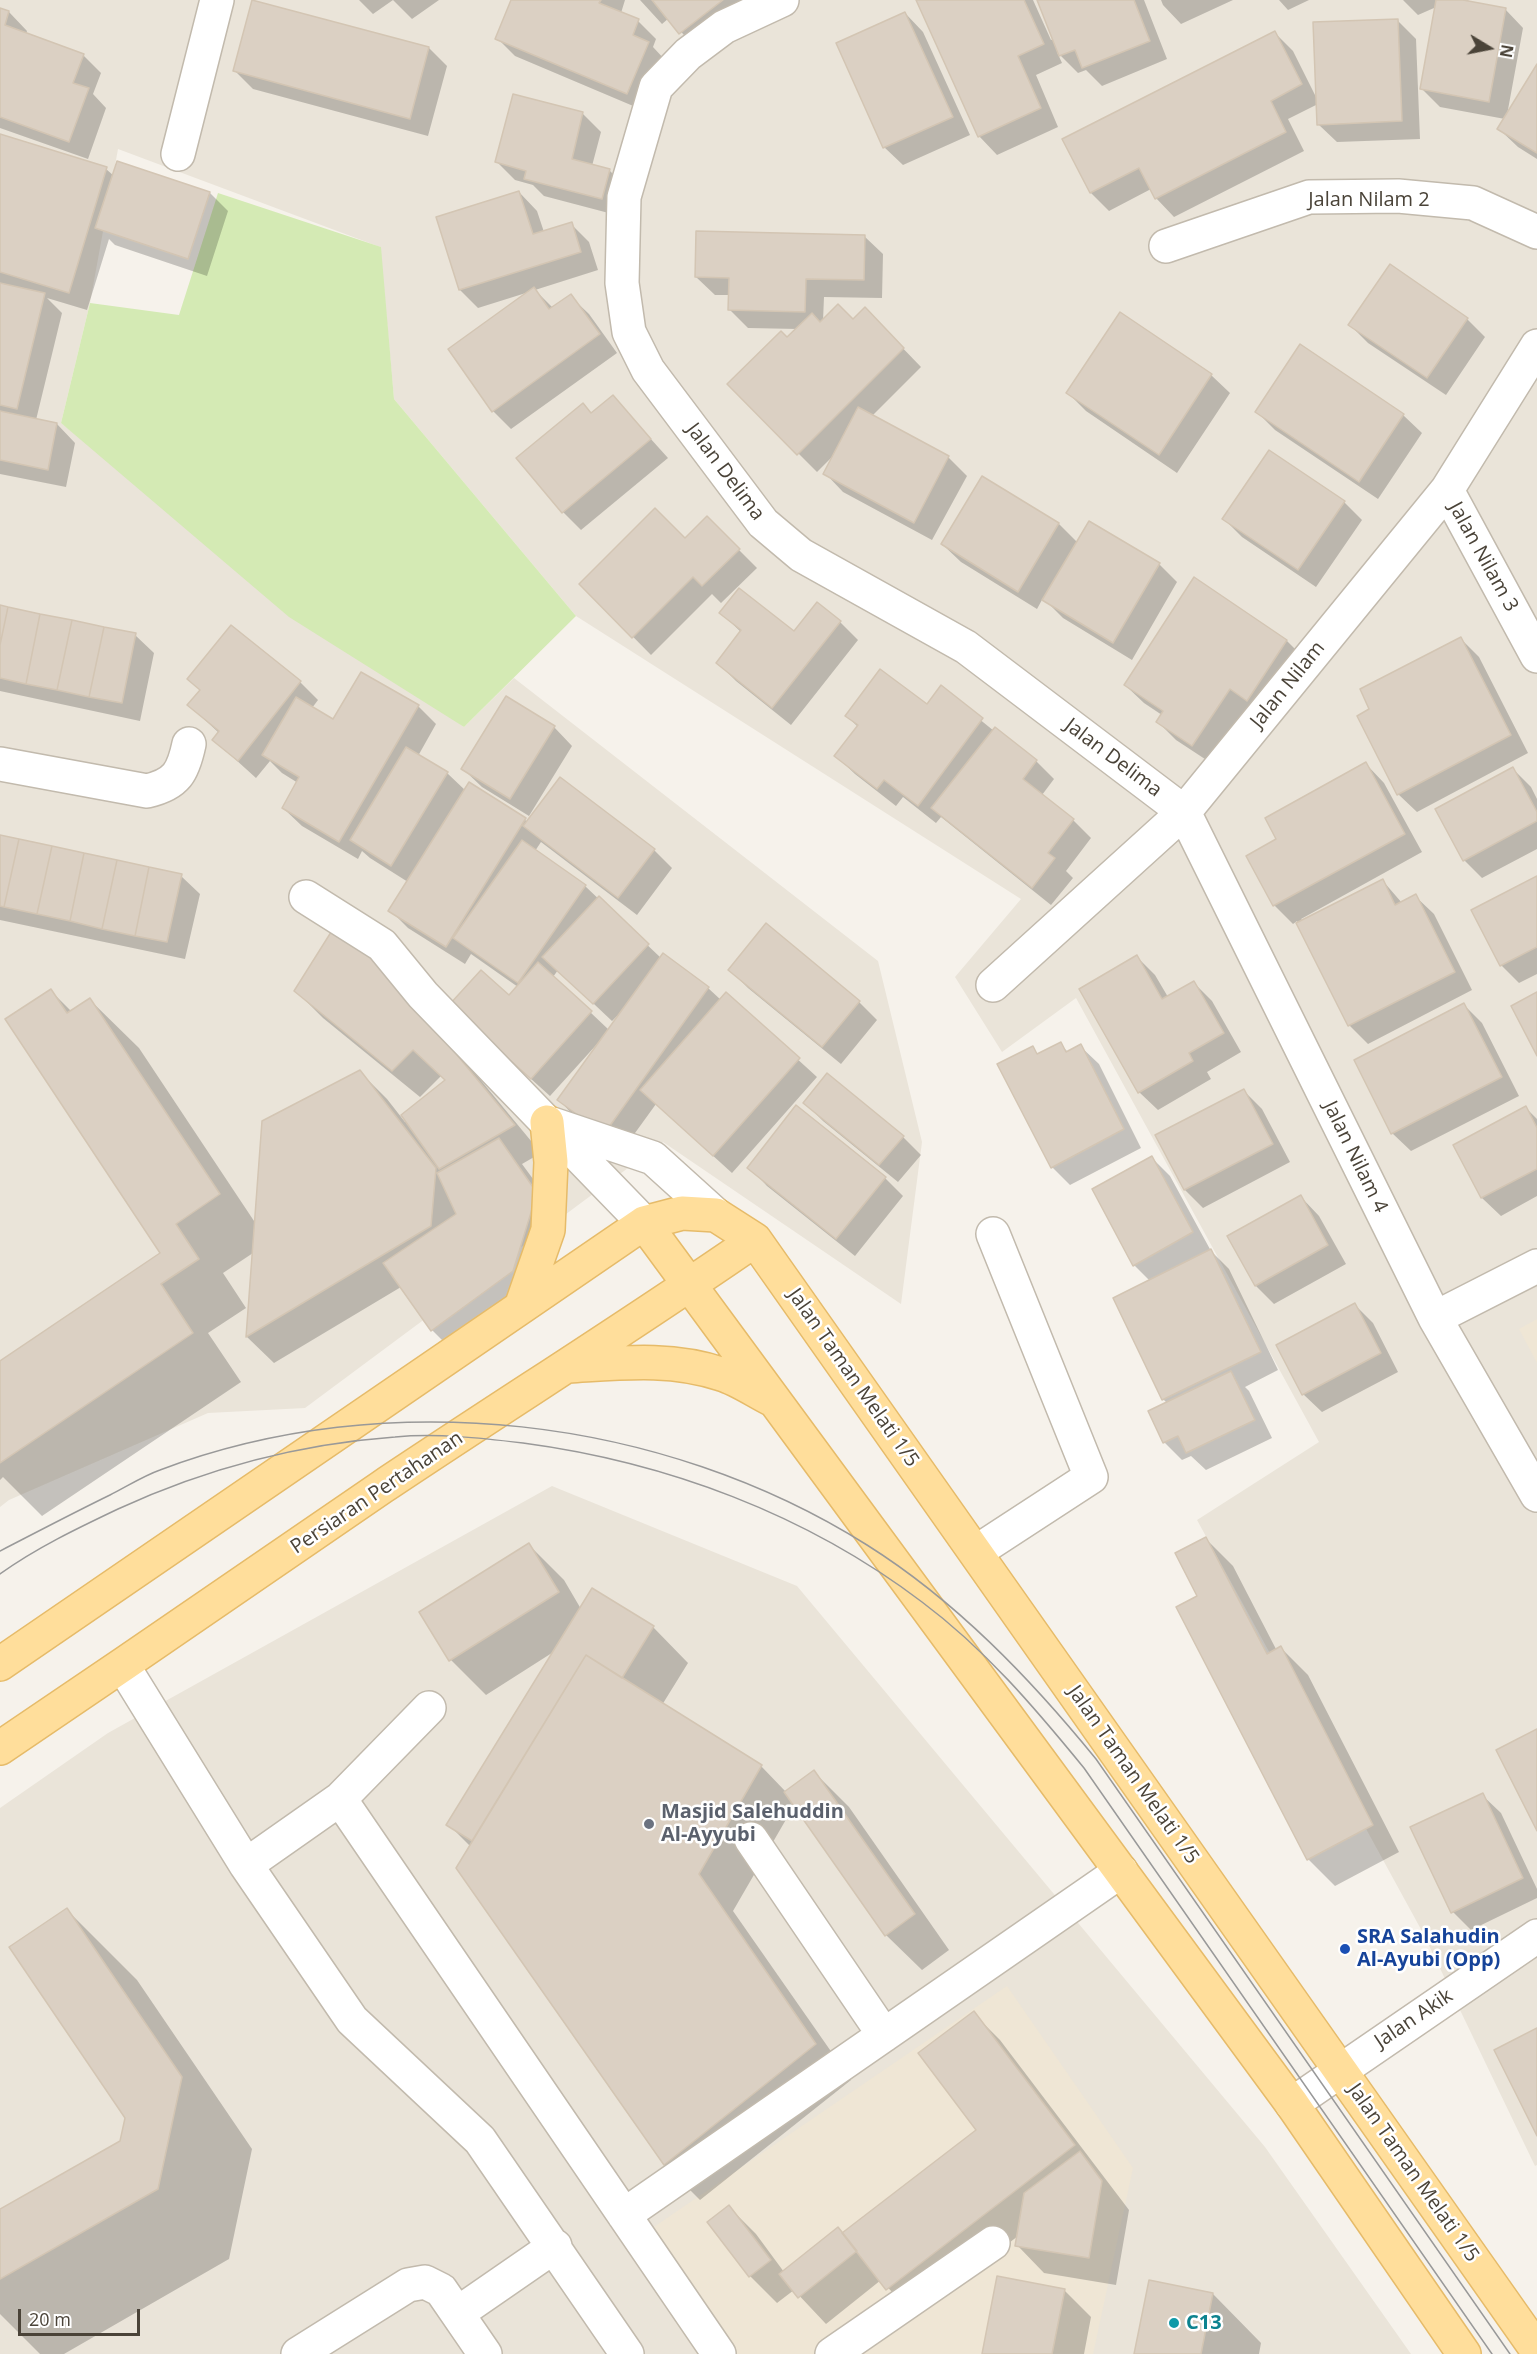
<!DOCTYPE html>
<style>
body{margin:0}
#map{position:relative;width:1537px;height:2354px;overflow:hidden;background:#f6f2eb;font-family:"Open Sans",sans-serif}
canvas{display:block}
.north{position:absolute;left:1459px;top:18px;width:60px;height:60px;-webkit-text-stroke:4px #fff;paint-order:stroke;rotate:100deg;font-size:16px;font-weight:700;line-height:24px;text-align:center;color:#4a4338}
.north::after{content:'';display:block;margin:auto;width:21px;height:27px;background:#4a4338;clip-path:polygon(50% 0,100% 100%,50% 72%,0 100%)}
.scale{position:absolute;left:18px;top:2309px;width:122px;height:27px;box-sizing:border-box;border:3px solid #4a4338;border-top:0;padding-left:8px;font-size:18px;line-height:21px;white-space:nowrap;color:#4a4338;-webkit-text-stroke:4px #fff;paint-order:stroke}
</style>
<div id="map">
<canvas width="1537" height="2354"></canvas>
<div class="north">N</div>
<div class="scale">20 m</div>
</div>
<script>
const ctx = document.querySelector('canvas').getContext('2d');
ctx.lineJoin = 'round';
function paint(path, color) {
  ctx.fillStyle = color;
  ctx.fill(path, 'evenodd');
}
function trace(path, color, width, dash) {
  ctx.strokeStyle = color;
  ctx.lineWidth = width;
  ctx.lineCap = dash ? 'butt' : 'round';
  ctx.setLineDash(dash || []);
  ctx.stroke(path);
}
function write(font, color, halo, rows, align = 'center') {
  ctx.font = font + ' "Open Sans",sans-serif';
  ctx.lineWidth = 5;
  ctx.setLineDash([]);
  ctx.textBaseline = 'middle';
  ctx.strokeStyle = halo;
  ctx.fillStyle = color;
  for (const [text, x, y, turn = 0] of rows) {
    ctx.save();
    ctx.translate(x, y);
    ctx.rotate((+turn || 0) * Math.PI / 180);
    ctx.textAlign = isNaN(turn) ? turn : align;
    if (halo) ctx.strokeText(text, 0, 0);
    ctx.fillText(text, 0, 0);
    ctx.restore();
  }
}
paint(new Path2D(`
 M0 0H1537V2165L1535 2166 1423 1933 1197 1520 1319 1442 1076 998 1002 1052 955 977 1021 899 576 616 394 399 380 247 118 149 90 303 61 423 464 727 514 678 878 961 922 1142 901 1304 663 1142 305 1408 208 1413 9 1500 0 1507Z
 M552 1486 797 1586 1265 2147 1411 2354H0V1808L108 1733Z`), '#eae4d9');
paint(new Path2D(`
 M1537 1319V1363L1519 1329Z
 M1007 1986 1133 2168 1093 2354H697L626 2246Z`), '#efe6d5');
paint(new Path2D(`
 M218 193 381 247 394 399 576 616 464 727 289 617 61 423 90 303 179 315Z`), '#d4eab4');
paint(new Path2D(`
 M359 0H439L412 19 393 0 373 14Z
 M512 0H625L621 13 638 21 656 39 653 47 666 61 645 111 515 56 497 38Z
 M640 0H750L698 51 669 18 662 24Z
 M919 0H1033L1051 40 1054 39 1039 0H1144L1167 59 1102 86 1086 70 1078 73 1057 52 1062 63 1036 75 1058 127 997 155 979 136Z
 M1161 0H1233L1181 24 1163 5Z
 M1279 0H1309L1288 10Z
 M1403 0H1469L1465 2 1505 9 1523 28 1507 115 1537 67V159L1518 147 1499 129 1505 119 1440 107 1422 89 1436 10 1434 8 1418 15Z
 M254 1 429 48 447 66 428 136 253 89 235 71Z
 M0 9 9 12 27 31 26 34 83 55 101 73 93 94 106 108 88 159 0 128Z
 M905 13 923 32 970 135 903 165 884 147Z
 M1398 21 1416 39 1420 139 1337 142 1318 124V104L1288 119 1304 151 1174 217 1156 198 1151 189 1109 211 1091 193 1275 33 1293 51 1317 99Z
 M514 96 583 114 601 132 592 166 609 170 628 189 620 216 544 196 533 185 515 180 497 162Z
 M0 136 106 169 114 176 118 163 210 193 228 211 207 276 115 245 109 239 87 310 47 298 62 313 36 420 57 424 75 443 66 487 0 474Z
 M519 192 537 211 544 232 571 224 589 242 598 270 535 290 553 308 570 296 589 314 617 353 511 429 493 411 529 292 478 308 460 290Z
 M864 236 883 254 882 298 824 297 823 321H853L865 309 921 367 872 416 948 457 967 476 932 540 843 492 825 473 833 456 817 472 729 384 798 329 748 328 730 310V295H715L696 277Z
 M1120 314 1211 375 1230 393 1177 473 1086 411 1068 393Z
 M1467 319 1485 337 1446 395 1368 343 1350 325Z
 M1300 346 1403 415 1422 433 1378 499 1275 430 1257 412Z
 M613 397 668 458 581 530 563 512 583 405 592 414Z
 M982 478 1059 524 1078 543 1159 564 1177 582 1132 660 1063 618 1043 598 1037 609 961 562 942 544Z
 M1344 502 1362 520 1316 587 1242 537 1224 519Z
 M707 518 757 568 721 603 712 594 651 655 581 584 685 540Z
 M1195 580 1287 641 1305 659 1266 718 1249 706 1211 763 1176 740 1158 722 1162 715 1144 703 1125 685Z
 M0 606 135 635 154 653 140 721 0 691Z
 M721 613 794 634 840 622 858 640 791 725 736 681 718 663 742 633Z
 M231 627 300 682 318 700 312 708 333 721 418 706 436 724 418 756 447 773 466 791 470 784 528 822 654 850 672 868 637 915 541 842 535 851 585 886 661 958 663 956 708 988 721 1000 726 994 817 1077 732 1173 656 1104 622 1151 577 1119 559 1100 599 1044 598 1043 550 1096 469 1023 509 998 518 987 471 954 465 964 408 928 390 910 408 882 370 858 362 851 358 859 302 826 283 808 298 783 282 773 270 761 256 778 214 740 219 733 189 705 201 691ZM558 970 612 1021 617 1016 619 1017 609 1030 553 977Z
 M1461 639 1479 657 1528 753 1417 812 1398 794 1371 710Z
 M941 688 994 731 1036 761 1054 779 1042 795 1073 820 1091 838 1066 871 1073 878 1051 905 941 817 936 823 903 797 896 806 855 774 836 756 858 727 847 716 927 706Z
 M554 727 572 746 529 816 482 787 463 769Z
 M1366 764 1384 783 1422 852 1301 919 1303 921 1383 881 1402 903 1415 896 1434 914 1472 990 1368 1044 1349 1025 1297 921 1293 924 1274 905 1248 856 1278 840Z
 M1513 769 1531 787 1537 799V849L1482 878 1464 860Z
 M0 836 181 876 200 894 185 959 0 920Z
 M1537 877V974L1519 983 1501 965Z
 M1137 957 1155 975 1168 997 1194 983 1212 1001 1241 1052 1207 1072 1211 1079 1158 1110 1139 1092Z
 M730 970 859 1002 877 1020 841 1064 748 988Z
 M51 991 72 1012 90 1000 139 1048 256 1224 360 1072 387 1099 405 1122 446 1081 441 1076 420 1097 323 1018 296 991H407L541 1153 522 1164 564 1221 539 1298 459 1357 432 1330 401 1287 274 1363 247 1337 253 1253 223 1273 246 1308 208 1333 241 1382 42 1516 3 1477 0 1480V1363L162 1253Z
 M1464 1005 1482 1023 1519 1096 1411 1151 1392 1133Z
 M1060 1044 1068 1052 1080 1046 1099 1064 1141 1148 1070 1185 1052 1167 1032 1048 1039 1055Z
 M1244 1091 1262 1109 1290 1162 1203 1208 1185 1190Z
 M805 1103 903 1137 921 1155 898 1182 823 1121Z
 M1526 1108 1537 1119V1196L1501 1216 1482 1198 1455 1145Z
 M1152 1158 1170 1176 1211 1251 1229 1269 1278 1370 1245 1387 1249 1391 1272 1438 1206 1470 1191 1456 1182 1460 1164 1442 1168 1404 1163 1399 1115 1298 1150 1281 1134 1265Z
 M749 1167 885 1178 903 1196 855 1256 767 1186Z
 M1301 1197 1319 1216 1346 1264 1274 1304 1256 1286Z
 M1355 1305 1373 1323 1398 1372 1322 1412 1303 1394Z
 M1206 1539 1233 1566 1277 1651 1281 1648 1308 1675 1399 1852 1335 1886 1308 1859 1199 1597Z
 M529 1545 564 1580 581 1609 653 1627 688 1663 662 1705 761 1766 786 1792 814 1772 849 1807 949 1950 922 1970 886 1935 795 1804 733 1911 851 2080 700 2200 665 2165 458 1868 470 1846 448 1824 555 1651 486 1695 451 1660Z
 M1482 1795 1501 1813 1537 1889V1898L1471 1930 1453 1912Z
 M66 1909 137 1980 252 2149 229 2259 64 2354H40L0 2314V2211L122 2142 126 2118Z
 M973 2013 1000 2040 1129 2210 1116 2285 1044 2273 1017 2245 1018 2236 914 2316 881 2280 826 2324 794 2290 777 2303 750 2276 729 2207 756 2234 784 2272 843 2234 979 2130Z
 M1064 2290 1091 2317 1084 2354H984Z
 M1213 2294 1261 2343 1259 2354H1135Z`), '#0003');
const building = new Path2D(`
 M252 0 429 47 410 119 233 71Z
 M511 0H601L599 3 639 19 633 35 649 42 627 94 495 39Z
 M652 0H723L679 34Z
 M916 0H1024L1044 44 1018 56 1041 108 978 137Z
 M1037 0H1134L1150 41 1082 68 1075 50 1059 56Z
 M1436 0H1463L1506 8 1489 102 1420 89Z
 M0 8 9 11 5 25 84 54 73 83 89 88 69 142 0 117Z
 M905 12 953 117 883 148 836 43Z
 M1398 19 1402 121 1317 125 1313 22Z
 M1275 31 1302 84 1271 101 1286 132 1155 199 1139 168 1090 193 1062 139Z
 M1537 64V153L1497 129Z
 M513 94 583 112 572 159 610 169 602 199 524 179 526 171 495 162Z
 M0 134 107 167 69 293 0 272Z
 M117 161 210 192 188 259 95 228Z
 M519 191 533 234 572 222 581 252 459 290 436 217Z
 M696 231 865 235 864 280 806 279 805 312 728 310 729 278 695 277Z
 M1390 264 1468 318 1427 378 1348 325Z
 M0 283 45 293 17 409 0 405Z
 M534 287 549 309 571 294 600 334 492 412 448 349Z
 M838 304 853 319 865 307 904 348 797 455 727 384 781 331 787 337 812 313 820 322Z
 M1120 312 1212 374 1159 455 1066 393Z
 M1300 344 1404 414 1359 482 1255 412Z
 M613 395 651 439 562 513 516 458 583 403 591 413Z
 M858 407 949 456 914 523 823 474Z
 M0 411 57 423 48 470 0 460Z
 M1269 450 1345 501 1298 570 1222 519Z
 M982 476 1059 523 1018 592 941 544Z
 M655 508 685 538 707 516 740 549 702 586 693 577 632 638 579 584Z
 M1089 521 1160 563 1113 643 1042 600Z
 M1194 577 1287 640 1247 701 1230 689 1192 746 1156 722 1163 711 1124 685Z
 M739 588 794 631 817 602 841 621 772 708 716 663 741 630 719 613Z
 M0 605 8 607 0 645Z
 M8 607 40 614 26 684 0 678V645Z
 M40 614 72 620 57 690 26 684Z
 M72 620 104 627 89 697 57 690Z
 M231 625 301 681 238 761 212 740 219 731 187 705 200 690 187 679Z
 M104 627 136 633 122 703 89 697Z
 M1461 637 1511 735 1397 795 1357 716 1369 709 1360 689Z
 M880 669 927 704 941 685 983 718 918 806 884 780 877 789 834 756 858 725 845 716Z
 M361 672 419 705 339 842 282 808 299 777 262 755 296 697 333 719Z
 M506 696 555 726 510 799 461 769Z
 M995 727 1037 760 1023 779 1074 819 1048 853 1055 858 1032 888 931 808Z
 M406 747 448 772 391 866 350 840Z
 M1366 762 1405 834 1273 906 1246 856 1276 839 1265 818Z
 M1513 767 1537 812V821L1463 861 1435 809Z
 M560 777 655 849 618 898 523 826Z
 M469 782 526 818 446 947 388 911Z
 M0 835 19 839 4 907 0 906Z
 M19 839 52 846 37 914 4 907Z
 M522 840 586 885 518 983 453 938Z
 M52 846 84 853 70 921 37 914Z
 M84 853 117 860 102 929 70 921Z
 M117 860 149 867 135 936 102 929Z
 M149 867 182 874 167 942 135 936Z
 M1537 876V947L1500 966 1471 910Z
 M1383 879 1395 905 1416 894 1455 972 1348 1026 1296 923Z
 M599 896 649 944 593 1004 542 957Z
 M766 923 860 1001 822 1047 728 970Z
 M333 929 380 962 515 1125 439 1169 401 1115 445 1080 413 1050 392 1071 294 991Z
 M663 953 709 987 604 1134 557 1100Z
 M1137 955 1162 999 1194 981 1224 1033 1189 1053 1193 1061 1138 1093 1079 989Z
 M538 962 592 1011 531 1079 449 1005 481 970 509 995Z
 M51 989 67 1013 90 998 220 1194 176 1224 199 1259 161 1284 193 1333 0 1463V1361L160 1253 5 1019Z
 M726 992 800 1058 713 1156 640 1090Z
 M1537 992V1056L1511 1006Z
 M1464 1003 1502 1077 1391 1134 1354 1060Z
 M1061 1042 1066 1052 1081 1044 1124 1129 1051 1168 997 1064 1033 1046 1037 1054Z
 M360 1070 436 1168 431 1226 246 1337 262 1121Z
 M827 1073 904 1136 879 1165 803 1103Z
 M1244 1089 1273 1144 1184 1190 1155 1135Z
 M796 1105 886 1177 836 1239 747 1168Z
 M1526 1106 1537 1128V1169L1481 1198 1453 1145Z
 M499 1138 537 1193 513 1271 431 1331 383 1263 456 1214 437 1173Z
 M1152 1156 1193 1232 1133 1266 1092 1189Z
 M1301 1195 1328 1245 1255 1286 1227 1236Z
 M1211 1249 1261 1352 1162 1400 1113 1298Z
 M1355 1303 1381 1353 1302 1395 1276 1345Z
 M1231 1371 1255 1420 1186 1453 1178 1436 1163 1443 1148 1411Z
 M1206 1537 1267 1654 1281 1646 1373 1825 1307 1860 1176 1607 1197 1596 1175 1553Z
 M529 1543 559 1592 449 1661 419 1612Z
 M592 1588 654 1626 622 1678 586 1655 472 1841 446 1825Z
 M586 1655 762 1765 699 1874 816 2044 664 2165 456 1868Z
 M1537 1729V1831L1496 1750Z
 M814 1770 915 1914 885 1936 784 1792Z
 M1483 1793 1523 1878 1451 1913 1410 1827Z
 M67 1908 182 2077 158 2189 0 2279V2209L120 2141 125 2118 9 1947Z
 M974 2011 1075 2145 886 2290 842 2233 976 2130 918 2053Z
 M1537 2028V2136L1494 2050Z
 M1080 2151 1102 2181 1089 2258 1015 2246 1024 2193Z
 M729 2205 771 2260 749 2277 707 2222Z
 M838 2227 857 2251 798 2298 779 2274Z
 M997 2276 1065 2289 1052 2354H982Z
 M1149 2280 1213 2293 1201 2354H1134Z`);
paint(building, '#dbd0c3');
trace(building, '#d3c5b3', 1.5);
const minor = new Path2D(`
 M782 0 724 27 688 54 656 87 624 197 622 283 629 332 648 370 763 523 801 555 966 647 1184 812 1435 1318 1537 1495
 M178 154 217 0
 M1166 246 1309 197 1398 196 1473 203 1537 232
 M1447 490 1537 656
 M0 764 147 791C177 784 183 772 189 744
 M306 897 382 945 423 995 644 1223
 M993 985 1184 812 1447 490 1537 346
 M552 1124 653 1158 716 1215
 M1435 1318 1537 1266
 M976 1552 1091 1477 993 1234
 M123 1666 246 1865 352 2020 480 2140 627 2354
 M340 1799 429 1708
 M751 1839 884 2035
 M246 1865 340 1799 719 2354
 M1292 2104 1537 1936
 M624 2215 1121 1871
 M458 2313 555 2246
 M298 2354 408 2285 425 2282 441 2290 485 2354
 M832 2354 993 2243`);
const major = new Path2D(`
 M644 1223 1292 2104 1464 2354
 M521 1307 548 1230 551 1162 547 1122
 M569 1366C620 1363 671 1357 721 1374 738 1379 755 1391 771 1399
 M0 1664 644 1223 682 1213 716 1215 755 1240 1537 2350
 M0 1748C128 1662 254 1574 382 1487 506 1404 632 1325 755 1240`);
trace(minor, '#c2baad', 36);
trace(major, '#e6bb69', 36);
trace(minor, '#fff', 33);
trace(major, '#ffde9b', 33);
trace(new Path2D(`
 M0 1551C37 1532 73 1513 110 1495 126 1487 143 1476 160 1470 387 1384 662 1416 867 1545 956 1601 1030 1678 1096 1759L1510 2354
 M0 1574C36 1548 78 1528 118 1509 205 1469 298 1444 395 1437 437 1433 481 1438 523 1443 666 1462 806 1514 922 1602 985 1649 1035 1708 1084 1768L1492 2354`), '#999', 1.5);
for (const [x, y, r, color] of [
 [649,1824,6,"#6b7280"],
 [1345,1949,6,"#1a4fb4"],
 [1174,2323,6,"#0f9aa8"]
]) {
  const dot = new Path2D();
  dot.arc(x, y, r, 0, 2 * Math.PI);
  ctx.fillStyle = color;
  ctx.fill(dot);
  trace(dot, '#fff', 2);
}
write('20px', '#4a4338', '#fff', [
 ["Jalan Nilam 2",1369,200],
 ["Jalan Delima",725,472,53],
 ["Jalan Nilam 3",1483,557,61],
 ["Jalan Nilam",1288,685,-51],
 ["Jalan Delima",1113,758,37],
 ["Jalan Nilam 4",1355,1157,64],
 ["Jalan Taman Melati 1/5",853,1378,55],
 ["Persiaran Pertahanan",377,1493,-34],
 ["Jalan Taman Melati 1/5",1133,1775,55],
 ["Jalan Akik",1414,2019,-34],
 ["Jalan Taman Melati 1/5",1413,2173,55]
]);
write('bold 20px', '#5b616d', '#fff', [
 ["Masjid Salehuddin",661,1812],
 ["Al-Ayyubi",661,1835]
], 'left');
write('bold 20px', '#164399', '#fff', [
 ["SRA Salahudin",1357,1937],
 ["Al-Ayubi (Opp)",1357,1960]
], 'left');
write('bold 20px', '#0d838f', '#fff', [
 ["C13",1186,2323]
], 'left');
</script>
